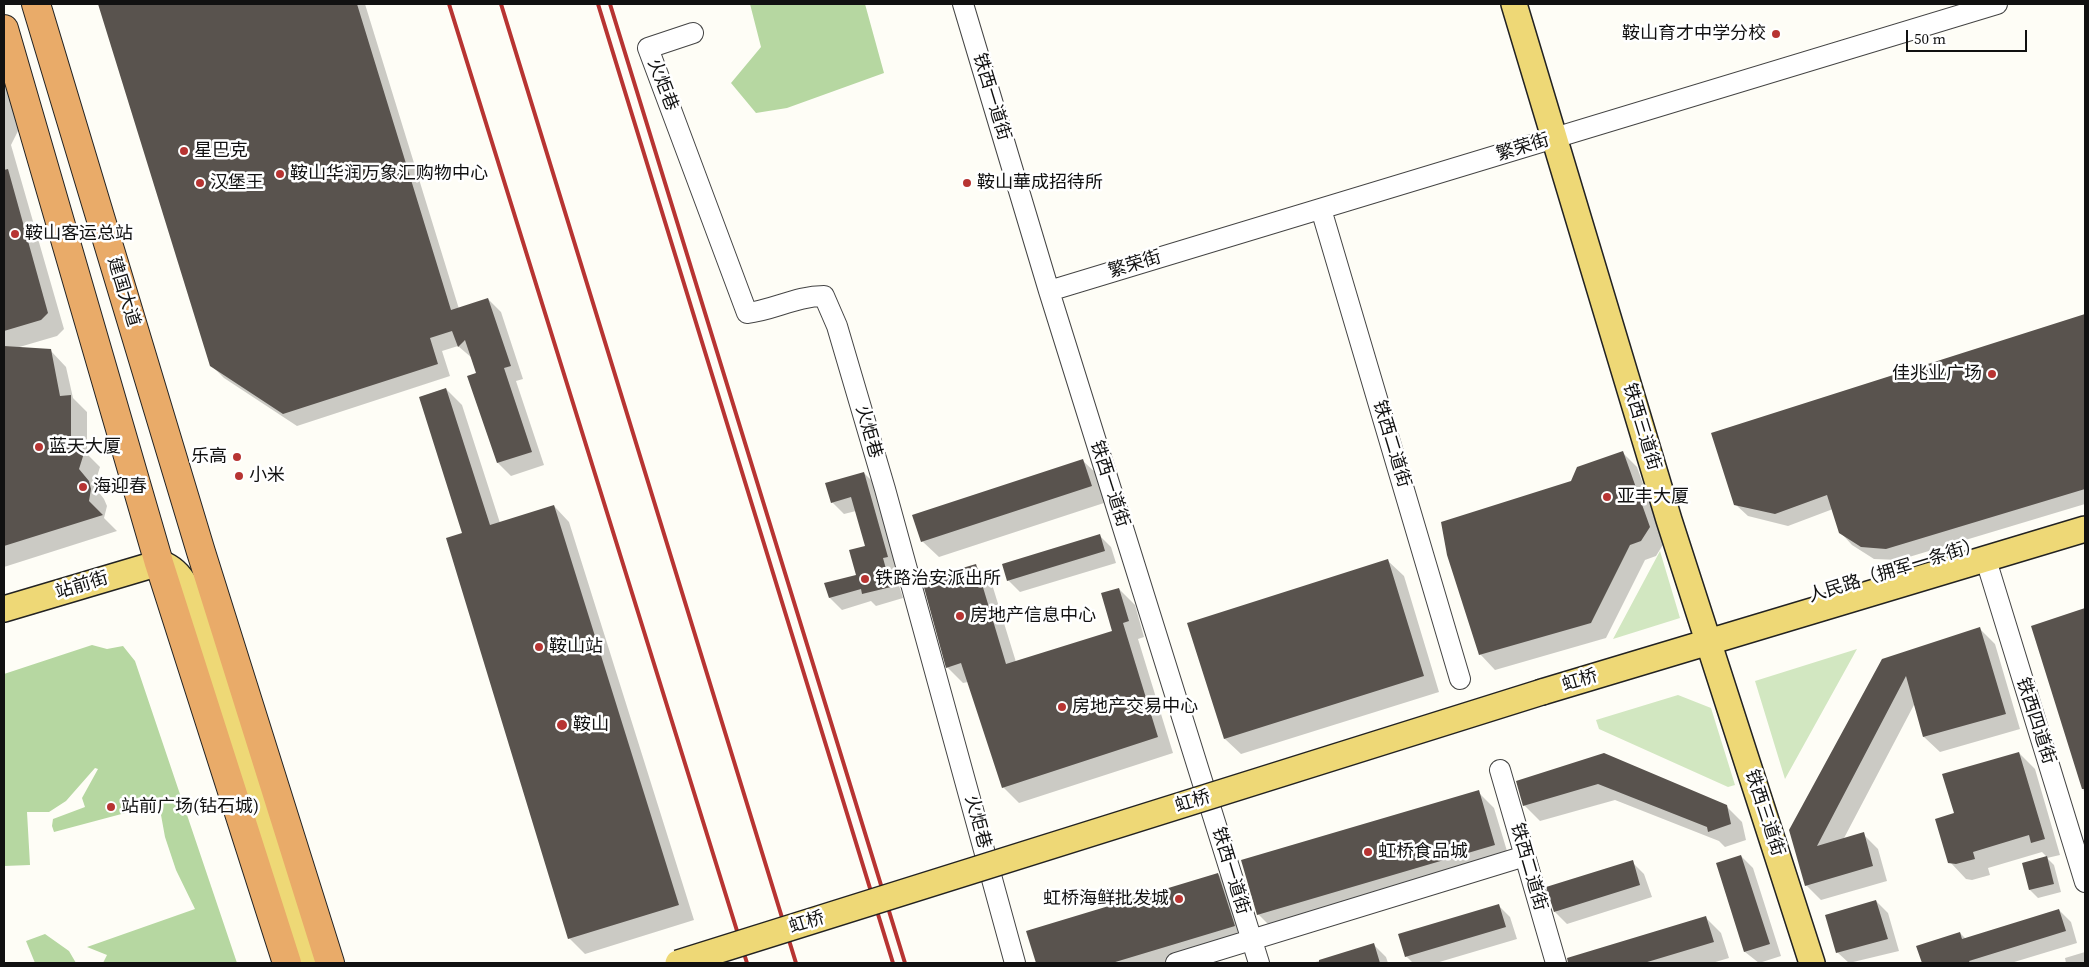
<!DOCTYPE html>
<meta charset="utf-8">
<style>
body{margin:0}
#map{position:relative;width:2089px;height:967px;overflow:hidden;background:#fefdf6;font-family:"Source Serif 4",serif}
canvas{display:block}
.frame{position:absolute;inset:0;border:5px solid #111;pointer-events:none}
.scale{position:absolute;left:1906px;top:30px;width:121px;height:22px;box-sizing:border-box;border:2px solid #111;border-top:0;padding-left:6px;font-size:15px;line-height:18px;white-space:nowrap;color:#111;-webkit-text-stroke:4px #fff;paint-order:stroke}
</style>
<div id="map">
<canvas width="2089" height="967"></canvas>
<div class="frame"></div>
<div class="scale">50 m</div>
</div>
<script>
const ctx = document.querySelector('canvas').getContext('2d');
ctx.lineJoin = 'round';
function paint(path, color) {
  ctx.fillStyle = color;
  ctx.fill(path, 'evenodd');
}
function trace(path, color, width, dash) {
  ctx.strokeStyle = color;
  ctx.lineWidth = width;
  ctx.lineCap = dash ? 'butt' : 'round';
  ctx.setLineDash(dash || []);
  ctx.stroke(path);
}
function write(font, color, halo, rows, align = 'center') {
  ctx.font = font + ' "Source Serif 4","Noto Sans SC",serif';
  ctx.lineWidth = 5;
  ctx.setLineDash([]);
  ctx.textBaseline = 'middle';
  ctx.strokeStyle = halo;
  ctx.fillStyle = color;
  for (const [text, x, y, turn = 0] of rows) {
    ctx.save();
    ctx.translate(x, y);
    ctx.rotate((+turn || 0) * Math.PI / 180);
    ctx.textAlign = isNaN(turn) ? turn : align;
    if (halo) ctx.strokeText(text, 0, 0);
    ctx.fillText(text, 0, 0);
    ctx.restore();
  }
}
paint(new Path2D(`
 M1660 551 1680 618 1613 639Z
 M1857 649 1785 779 1755 681Z
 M1678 695 1711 708 1735 785 1728 787 1599 729 1596 720Z`), '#d2e7c1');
paint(new Path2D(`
 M750 4H865L884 73 787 108 756 113 731 83 761 47Z
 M92 645 107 649 123 646 135 661 237 963H103L107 955 87 947 195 909 176 870 165 837 159 804 54 832 52 826 53 819 85 807 82 798 98 769 95 768 66 801 49 812H27L30 865 4 866V674Z
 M45 934 69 951 76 963H35L26 941Z`), '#b6d7a1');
paint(new Path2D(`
 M100 4H365L459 309 488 299 501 312 523 379 516 381 544 465 511 476 498 463 469 377 478 374 472 358 458 346 442 351 450 376 297 426 224 378 211 365Z
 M4 79 17 92 20 127 11 145 64 329 57 336 16 348 50 350 66 367 73 398 87 412V454L100 467 94 486 104 499 107 506 104 518 117 531 4 567V459L9 457 4 454V354L8 350 4 351Z
 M2085 315V504L1899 560 1874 559 1852 545 1840 532 1833 509 1788 526 1748 516 1735 504 1713 434Z
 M446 389 462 405 500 523 554 506 569 522 694 920 585 954 569 938 464 534Z
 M1622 452 1637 467 1664 543 1656 556 1645 560 1606 638 1495 670 1480 654 1572 482Z
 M1082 460 1099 476 1107 502 939 557 922 541Z
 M864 473 876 485 899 569 894 570 903 598 876 606 871 601 842 610 830 598 826 583 858 576 867 547 856 511 844 514 832 502Z
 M1099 535 1111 547 1116 563 1020 592 1008 580Z
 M1388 561 1404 576 1439 692 1241 754 1225 739 1189 624Z
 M975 565 991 581 1016 662 1114 632 1119 589 1135 605 1144 637 1138 639 1173 753 1019 803 1003 787 968 682 963 683 947 667Z
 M2085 610V795L2033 626Z
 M1980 629 1995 644 2020 729 1940 752 1924 737 1915 703 1843 840 1863 834 1878 849 1887 881 1821 900 1806 885 1790 830 1883 660Z
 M2019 753 2035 769 2060 855 2047 858 2054 865 2061 892 2038 898 2030 890 2023 864 2047 857 2042 852 1988 868 1990 875 1972 880 1966 879 1950 862 1955 814Z
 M1604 755 1726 806 1742 822 1746 840 1725 847 1719 841 1615 800 1540 821 1524 805Z
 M1478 792 1494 808 1510 861 1274 930 1258 914Z
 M1741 856 1753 868 1781 956 1759 963 1745 952Z
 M1632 862 1644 874 1652 897 1567 924 1555 912Z
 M1218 874 1234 890 1250 942 1180 963H1037L1028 932Z
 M1876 901 1888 913 1899 951 1849 963 1837 952Z
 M1498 905 1510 917 1517 939 1436 963H1413L1406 956Z
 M2059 910 2071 922 2077 943 2011 963H1923L1918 947 1960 933 1966 939Z
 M1705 917 1721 933 1729 958 1712 963H1568V959Z
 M1374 945 1386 957 1388 963H1312Z
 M2085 952V963H2066L2065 958Z`), '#0003');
paint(new Path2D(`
 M98 4H357L451 310 488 298 511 366 504 368 532 452 497 463 467 376 476 373 465 340 458 347 452 331 430 338 438 364 283 414 210 366Z
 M8 169 48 313 41 320 4 331V170Z
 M2085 314V489L1886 549 1861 547 1839 533 1827 495 1775 514 1734 505 1711 433Z
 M4 346 51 349 60 396 71 395V446L85 450 79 469 89 481 91 489 89 501 103 515 4 546Z
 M446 388 490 525 554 505 679 905 568 939 446 538 462 533 419 397Z
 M1623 451 1650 527 1641 541 1630 545 1591 623 1479 655 1447 555 1441 522 1571 481 1577 467Z
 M1083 459 1092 486 921 542 912 515Z
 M864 472 888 557 883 558 891 587 862 594 861 589 829 598 824 583 856 575 849 550 865 546 851 497 831 503 825 483Z
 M1100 534 1105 551 1007 581 1002 564Z
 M1388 559 1424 676 1224 739 1187 623Z
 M976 564 1006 664 1112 631 1101 593 1119 588 1129 621 1123 623 1158 737 1002 788 961 663 946 668 922 580Z
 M2085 608V789H2082L2031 626Z
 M1980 627 2006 714 1923 737 1906 676 1817 846 1864 832 1873 866 1805 886 1789 830 1882 659Z
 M2019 752 2045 839 2031 843 2029 835 1973 852 1975 859 1956 864 1948 863 1935 819 1954 813 1942 774Z
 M1604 753 1727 805 1731 824 1708 832 1707 827 1598 784 1523 806 1516 781Z
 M1479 790 1495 845 1257 915 1241 860Z
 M1741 855 1770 944 1744 952 1716 863Z
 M2047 856 2054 884 2029 890 2022 863Z
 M1633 860 1640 885 1554 912 1546 887Z
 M1218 873 1235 926 1112 963H1036L1026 931Z
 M1876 900 1888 939 1836 953 1825 915Z
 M1499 904 1506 927 1405 957 1398 934Z
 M2059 909 2066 931 1969 961 1970 963H1922L1916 946 1960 932 1962 939Z
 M1706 916 1714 942 1644 963H1568L1567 958Z
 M1374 943 1380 963H1319V960Z`), '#59534e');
const minor = new Path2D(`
 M963 4 1049 291 1259 963
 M693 33 648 48 747 313C774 310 796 296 824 296L837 326 885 489 1015 963
 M1321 209 1460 679
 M1049 291 1997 4
 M1986 560 2085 882
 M1500 770 1556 963
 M1176 963 1525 856`);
const major = new Path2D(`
 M1514 4 1669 520 1812 963
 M4 609 159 563C183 569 191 596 199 616L311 963
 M1542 692 2085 529`);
const highway = new Path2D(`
 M36 4 201 552 330 963
 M4 29 159 563 287 963`);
trace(minor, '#444', 22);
trace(major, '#222', 28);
trace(highway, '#222', 30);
trace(minor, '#fff', 20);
trace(major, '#eed876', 25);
trace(highway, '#e9ab69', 28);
trace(new Path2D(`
 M449 4 747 963
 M501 4 796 963
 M598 4 893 963
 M610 4 905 963`), '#b73432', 4);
const majorBridge = new Path2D(`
 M678 963 1542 692`);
trace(majorBridge, '#222', 28, []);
trace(majorBridge, '#eed876', 25);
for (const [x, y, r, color] of [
 [1776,34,5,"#b73432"],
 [184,151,5,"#b73432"],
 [280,174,5,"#b73432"],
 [200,183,5,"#b73432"],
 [967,183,5,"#b73432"],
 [15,234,5,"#b73432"],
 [1992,374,5,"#b73432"],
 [39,447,5,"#b73432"],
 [237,457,5,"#b73432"],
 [239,476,5,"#b73432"],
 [83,487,5,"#b73432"],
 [1607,497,5,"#b73432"],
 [865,579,5,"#b73432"],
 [960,616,5,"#b73432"],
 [539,647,5,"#b73432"],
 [1062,707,5,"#b73432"],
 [562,725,6,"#b73432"],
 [111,807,5,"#b73432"],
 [1368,852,5,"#b73432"],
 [1179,899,5,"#b73432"]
]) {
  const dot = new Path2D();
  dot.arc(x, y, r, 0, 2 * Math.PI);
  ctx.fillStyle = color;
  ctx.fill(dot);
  trace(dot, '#fff', 2);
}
write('18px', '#111', '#fff', [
 ["鞍山育才中学分校",1766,34,"right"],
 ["星巴克",194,151],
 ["鞍山华润万象汇购物中心",290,174],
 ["汉堡王",210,183],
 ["鞍山華成招待所",977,183],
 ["鞍山客运总站",25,234],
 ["佳兆业广场",1982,374,"right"],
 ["蓝天大厦",49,447],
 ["乐高",227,457,"right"],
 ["小米",249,476],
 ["海迎春",93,487],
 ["亚丰大厦",1617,497],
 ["铁路治安派出所",875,579],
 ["房地产信息中心",970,616],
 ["鞍山站",549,647],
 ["房地产交易中心",1072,707],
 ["鞍山",573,725],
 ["站前广场(钻石城)",121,807],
 ["虹桥食品城",1378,852],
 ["虹桥海鲜批发城",1169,899,"right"]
], 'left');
write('18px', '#111', '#fff', [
 ["火炬巷",662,85,69],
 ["铁西一道街",991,97,73],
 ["繁荣街",1523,148,-17],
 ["繁荣街",1135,265,-17],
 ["建国大道",123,292,73],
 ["铁西三道街",1641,427,73],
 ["火炬巷",868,432,74],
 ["铁西二道街",1391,444,73],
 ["铁西一道街",1109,484,72],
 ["人民路（拥军一条街）",1895,571,-17],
 ["站前街",82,586,-17],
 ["虹桥",1580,681,-17],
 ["铁西四道街",2035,721,72],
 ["虹桥",1193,802,-17],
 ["铁西三道街",1764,813,72],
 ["火炬巷",977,822,75],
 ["铁西二道街",1528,867,74],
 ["铁西一道街",1230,871,73],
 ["虹桥",807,923,-17]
]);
</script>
